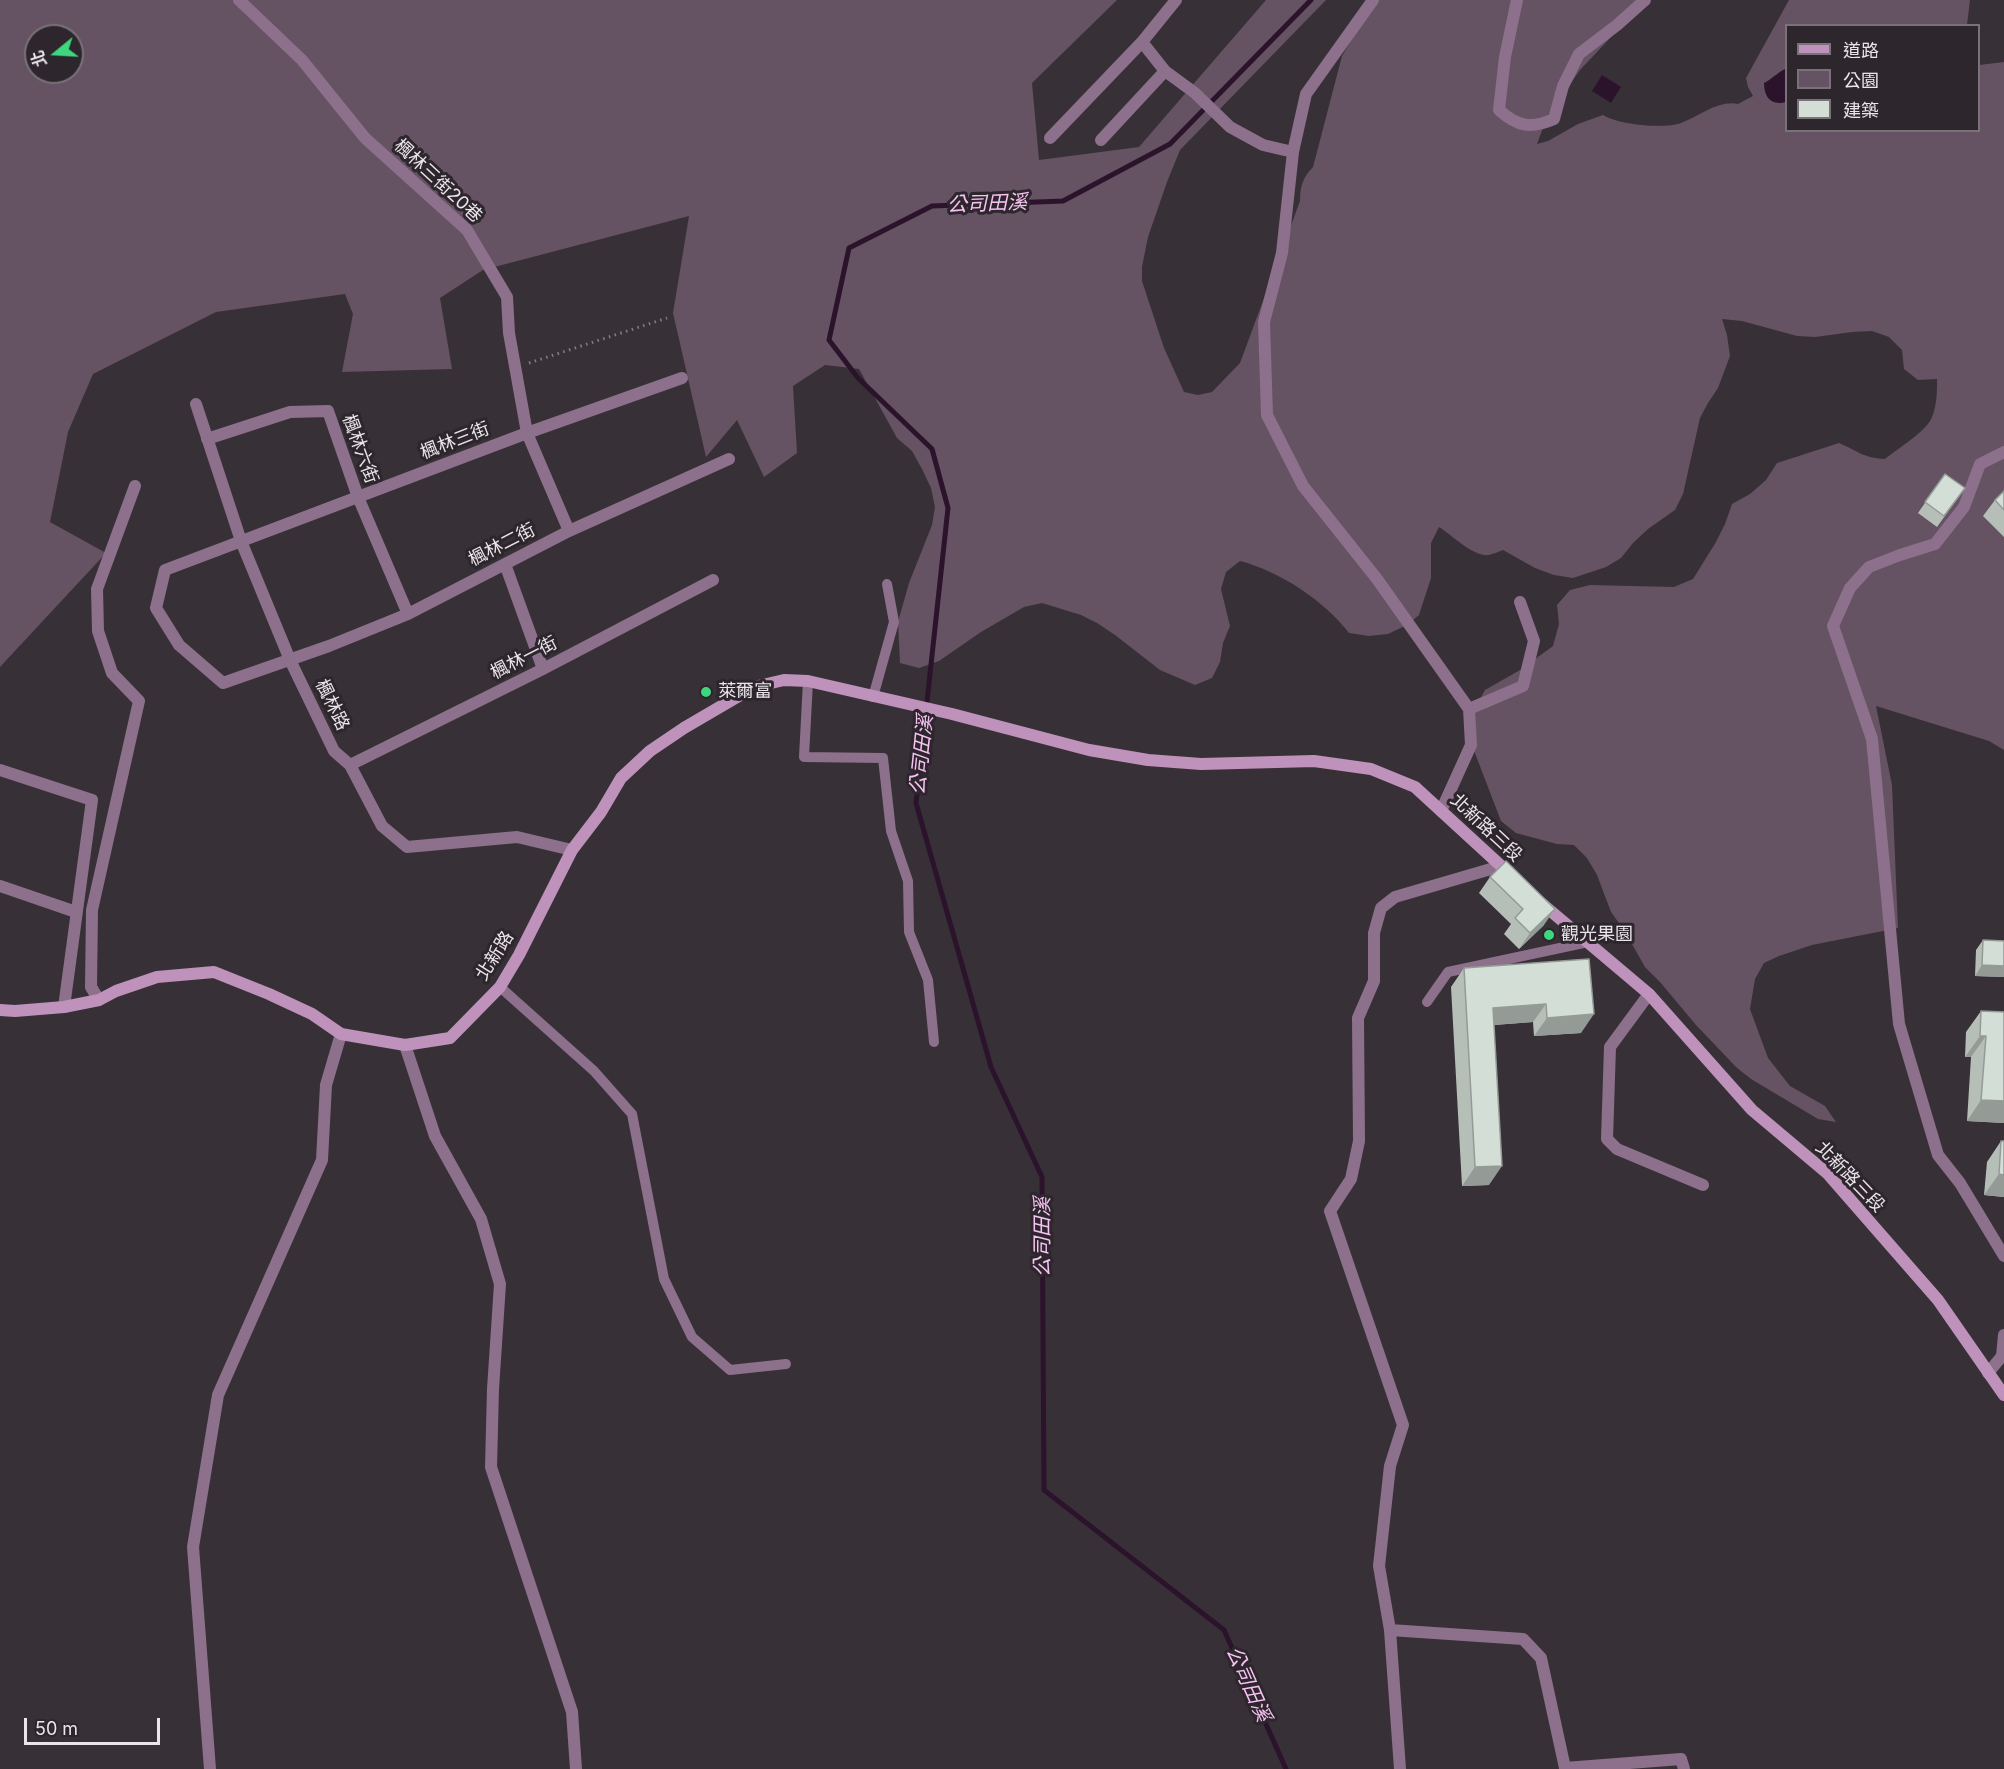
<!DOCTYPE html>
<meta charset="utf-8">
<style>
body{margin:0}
#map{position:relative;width:2004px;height:1769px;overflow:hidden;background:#383037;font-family:Inter,"Noto Sans TC",sans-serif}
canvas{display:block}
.legend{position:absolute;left:1785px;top:24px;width:195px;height:108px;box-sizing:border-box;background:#2d262d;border:2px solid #797279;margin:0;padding:8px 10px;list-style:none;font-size:18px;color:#eae5ea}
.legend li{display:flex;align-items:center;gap:12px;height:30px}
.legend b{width:30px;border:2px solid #797279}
.north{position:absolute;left:24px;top:24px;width:60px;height:60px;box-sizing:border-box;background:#2d262d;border:2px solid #797279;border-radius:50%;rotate:252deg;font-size:16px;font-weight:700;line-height:24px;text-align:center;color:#eae5ea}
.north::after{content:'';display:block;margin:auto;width:21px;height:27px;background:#3ed77d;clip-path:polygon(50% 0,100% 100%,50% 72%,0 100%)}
.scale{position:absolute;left:24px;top:1718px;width:136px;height:27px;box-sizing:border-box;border:3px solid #eae5ea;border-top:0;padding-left:8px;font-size:18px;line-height:21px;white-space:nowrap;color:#eae5ea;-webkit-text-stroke:4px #2d262d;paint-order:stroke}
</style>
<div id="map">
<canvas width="2004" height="1769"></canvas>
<ul class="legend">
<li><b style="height:8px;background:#bf92bc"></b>道路</li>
<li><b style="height:16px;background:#655263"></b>公園</li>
<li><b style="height:16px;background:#d3ded6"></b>建築</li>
</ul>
<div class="north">北</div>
<div class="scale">50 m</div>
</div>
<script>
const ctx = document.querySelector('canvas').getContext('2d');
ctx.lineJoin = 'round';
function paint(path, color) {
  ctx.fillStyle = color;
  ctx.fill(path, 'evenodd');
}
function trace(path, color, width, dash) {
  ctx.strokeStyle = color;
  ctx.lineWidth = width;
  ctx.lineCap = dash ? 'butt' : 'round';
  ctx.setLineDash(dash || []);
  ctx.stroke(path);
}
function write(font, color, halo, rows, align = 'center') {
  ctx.font = font + ' Inter,"Noto Sans TC",sans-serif';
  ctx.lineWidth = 6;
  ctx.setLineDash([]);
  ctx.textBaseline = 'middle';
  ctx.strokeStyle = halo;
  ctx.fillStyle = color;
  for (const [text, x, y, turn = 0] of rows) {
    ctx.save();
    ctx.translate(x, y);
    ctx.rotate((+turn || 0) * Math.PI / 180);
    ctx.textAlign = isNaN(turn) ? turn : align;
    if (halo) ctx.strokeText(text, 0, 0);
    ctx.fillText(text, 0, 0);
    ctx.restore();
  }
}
paint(new Path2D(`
 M0 0H1117L1032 83 1039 160 1139 147 1266 0H1326L1180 150 1167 182 1148 237 1142 267V281L1164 348 1184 392 1198 395 1212 392 1240 363 1300 201C1300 186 1303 177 1313 167L1342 56 1375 0H1646L1580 70 1547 117 1537 144 1548 141 1578 124 1603 115C1619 125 1664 129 1681 123 1700 116 1718 100 1738 104L1753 96 1748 87 1746 78 1789 0H1970L1967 25 1786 26V130H1978L1979 65 2004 62V750L1989 741 1876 706 1892 785 1898 928 1812 945 1779 956 1764 963 1755 979 1750 1009 1768 1058 1790 1086 1825 1106 1836 1122 1818 1119 1751 1079 1736 1067 1696 1025 1660 982 1645 967 1624 930 1611 912 1597 875 1587 858 1574 845 1557 844 1516 833 1501 821 1473 748 1475 708 1485 690 1520 670 1553 646 1559 624 1557 605 1570 590 1590 585 1674 587 1693 579 1716 542 1725 524 1732 504 1750 494 1766 480 1777 463 1839 443C1858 451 1863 458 1885 459 1897 449 1927 431 1932 417 1937 405 1937 392 1937 379L1918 380 1904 369 1902 350 1889 337 1872 331 1852 332 1815 337 1797 336 1742 321 1722 319 1727 335 1730 356 1718 388 1708 403 1700 418 1683 494 1675 510 1648 529 1633 543 1621 558 1606 567 1573 578 1554 575 1535 568 1503 550C1498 552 1493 554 1489 555 1473 557 1452 535 1439 527L1431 543V578L1419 615 1407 625 1388 634 1369 636 1349 633C1325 601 1279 571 1240 561L1226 572 1221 589 1230 626 1223 643 1220 662 1212 678 1195 685 1160 670 1115 635 1097 623 1081 615 1042 603 1024 607 981 632 939 661 919 668 900 663 898 622 909 583 932 525 935 507 931 488 922 469 912 451 897 438 859 369 825 365 793 386 797 453 764 477 737 420 706 457 673 313 689 216 483 270 440 298 452 369 342 372 353 314 345 294 216 312 93 374 68 432 50 522 106 553 0 667ZM36 36H72V72H36Z`), '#655263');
paint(new Path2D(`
 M1785 69 1786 102C1771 106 1764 97 1764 83 1772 79 1777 73 1785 69Z
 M1602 75 1621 87 1611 103 1592 91Z`), '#2c132c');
trace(new Path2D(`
 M1286 1769 1224 1630 1044 1490 1042 1177 991 1067 916 803 948 508 932 449 858 378 829 340 849 248 932 206 1063 201 1170 144 1311 0`), '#2c132c', 5);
trace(new Path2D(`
 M529 363 667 318`), '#847d83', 3, [1.5, 4.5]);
trace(new Path2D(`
 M808 681 804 757 883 758 891 831 908 881 909 932 928 980 934 1042
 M873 697 894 622 887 584
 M500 987 594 1071 632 1114 664 1279 692 1337 730 1370 786 1364
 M1427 1002 1448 972 1588 942`), '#8d708b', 10);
trace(new Path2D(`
 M239 0 302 60 365 138 467 230 507 297 509 333 527 433 569 531
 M1373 0 1306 94 1293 152 1282 253 1264 322 1267 415 1303 486 1377 579 1469 709 1471 745 1441 811
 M1517 0 1505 57 1499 110C1518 127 1531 129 1554 119L1563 86 1579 54 1617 25 1645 0
 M1142 42 1176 0
 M1050 138 1142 42 1165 71 1195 93 1230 127 1263 145 1293 152
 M1101 140 1165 71
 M682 378 527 433 165 570 156 608 179 645 223 683 329 646 408 614 569 531 729 459
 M196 404 241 541 290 660 334 751 350 765 382 826 407 847 517 837 572 850
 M207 439 290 412 328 411 358 497 408 614
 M2004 452 1980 464 1964 507 1935 544 1900 555 1869 567 1850 588 1833 626 1872 739 1899 1024 1938 1155 1960 1183 2004 1256
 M505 564 543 669
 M1469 709 1523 686 1534 641 1520 602
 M350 765 543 669 713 580
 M0 770 92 800 64 1007
 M0 886 76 912
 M1649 994 1610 1047 1607 1139 1617 1149 1703 1185
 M99 1000 91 987 92 910 139 701 112 673 98 631 97 589 135 486
 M405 1045 435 1136 481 1219 500 1284 493 1389 491 1467 572 1712 576 1769
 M1988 1373 2002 1356 2004 1335
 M1390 1630 1523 1639 1541 1658 1565 1768 1681 1759 1684 1769
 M210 1769 193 1547 218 1395 322 1160 326 1085 341 1034
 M1400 1769 1390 1630 1379 1566 1390 1466 1403 1425 1330 1211 1351 1179 1359 1141 1358 1018 1374 981V933L1381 908 1395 897 1501 866`), '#8d708b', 12);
trace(new Path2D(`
 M1540 902 1649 994 1752 1110 1828 1174 1938 1300 2004 1395
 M0 1010 15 1011 64 1007 99 1000 116 991 157 977 214 972 269 994 312 1014 341 1034 405 1045 450 1038 500 987 519 955 572 850 601 812 621 778 650 751 684 728 754 687 784 680 808 681 952 714 1089 750 1148 760 1201 764 1314 761 1371 769 1415 787 1512 876`), '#bf92bc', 12);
paint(new Path2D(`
 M1945 474 1965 488 1937 527 1918 513Z
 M2004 491V537L1983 516 1995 500Z
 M1490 877 1544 925 1519 949 1504 934 1511 924 1479 893Z
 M1983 940 2004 941V977L1975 976 1976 950Z
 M1589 959 1581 1033 1534 1036 1533 1022 1494 1025 1489 1185 1462 1186 1451 987 1464 968Z
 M1981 1011 2004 1012V1123L1967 1121 1971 1057H1965L1966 1032Z
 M2001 1141 2004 1197 1984 1195 1987 1162Z`), '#b5bfb8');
paint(new Path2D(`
 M1555 909 1544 925 1519 949 1530 933Z
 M1982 965 2004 966V977L1975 976Z
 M1546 1004 1533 1022 1480 1026 1493 1008Z
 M1594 1014 1581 1033 1534 1036 1547 1018Z
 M1980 1036H1986L1971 1057H1965Z
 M1981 1100 2004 1101V1123L1967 1121Z
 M1502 1166 1489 1185 1462 1186 1475 1167Z
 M1999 1174 2004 1175V1197L1984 1195Z`), '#949b96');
const building = new Path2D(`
 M1945 474 1965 488 1944 516 1925 502Z
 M2004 491V510L1995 500Z
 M1506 861 1555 909 1530 933 1515 918 1523 909 1490 877Z
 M1983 940 2004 941V966L1982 965Z
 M1589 959 1594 1014 1547 1018 1546 1004 1493 1008 1502 1166 1475 1167 1464 968Z
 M1981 1011 2004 1012V1101L1981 1100 1986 1036H1980Z
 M2001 1141H2004V1175L1999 1174Z`);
paint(building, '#d3ded6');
trace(building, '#949b96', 1.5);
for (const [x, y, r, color] of [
 [706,692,6,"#3ed77d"],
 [1549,935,6,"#3ed77d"]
]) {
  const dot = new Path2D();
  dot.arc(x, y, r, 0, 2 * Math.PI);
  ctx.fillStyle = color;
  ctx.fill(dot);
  trace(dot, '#2d262d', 2);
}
write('18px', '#eae5ea', '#2d262d', [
 ["楓林三街20巷",438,181,43],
 ["楓林三街",455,441,-21],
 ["楓林六街",360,449,70],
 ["楓林二街",502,545,-27],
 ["楓林一街",524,658,-27],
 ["楓林路",332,705,64],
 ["北新路三段",1486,828,43],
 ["北新路",495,956,-58],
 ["北新路三段",1850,1177,46]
]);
write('18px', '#eae5ea', '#2d262d', [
 ["萊爾富",718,692],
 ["觀光果園",1561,935]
], 'left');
write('italic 20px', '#f8c3f4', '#2d262d', [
 ["公司田溪",987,204,-2],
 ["公司田溪",922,755,-84],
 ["公司田溪",1043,1237,-90],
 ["公司田溪",1248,1684,66]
]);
</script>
